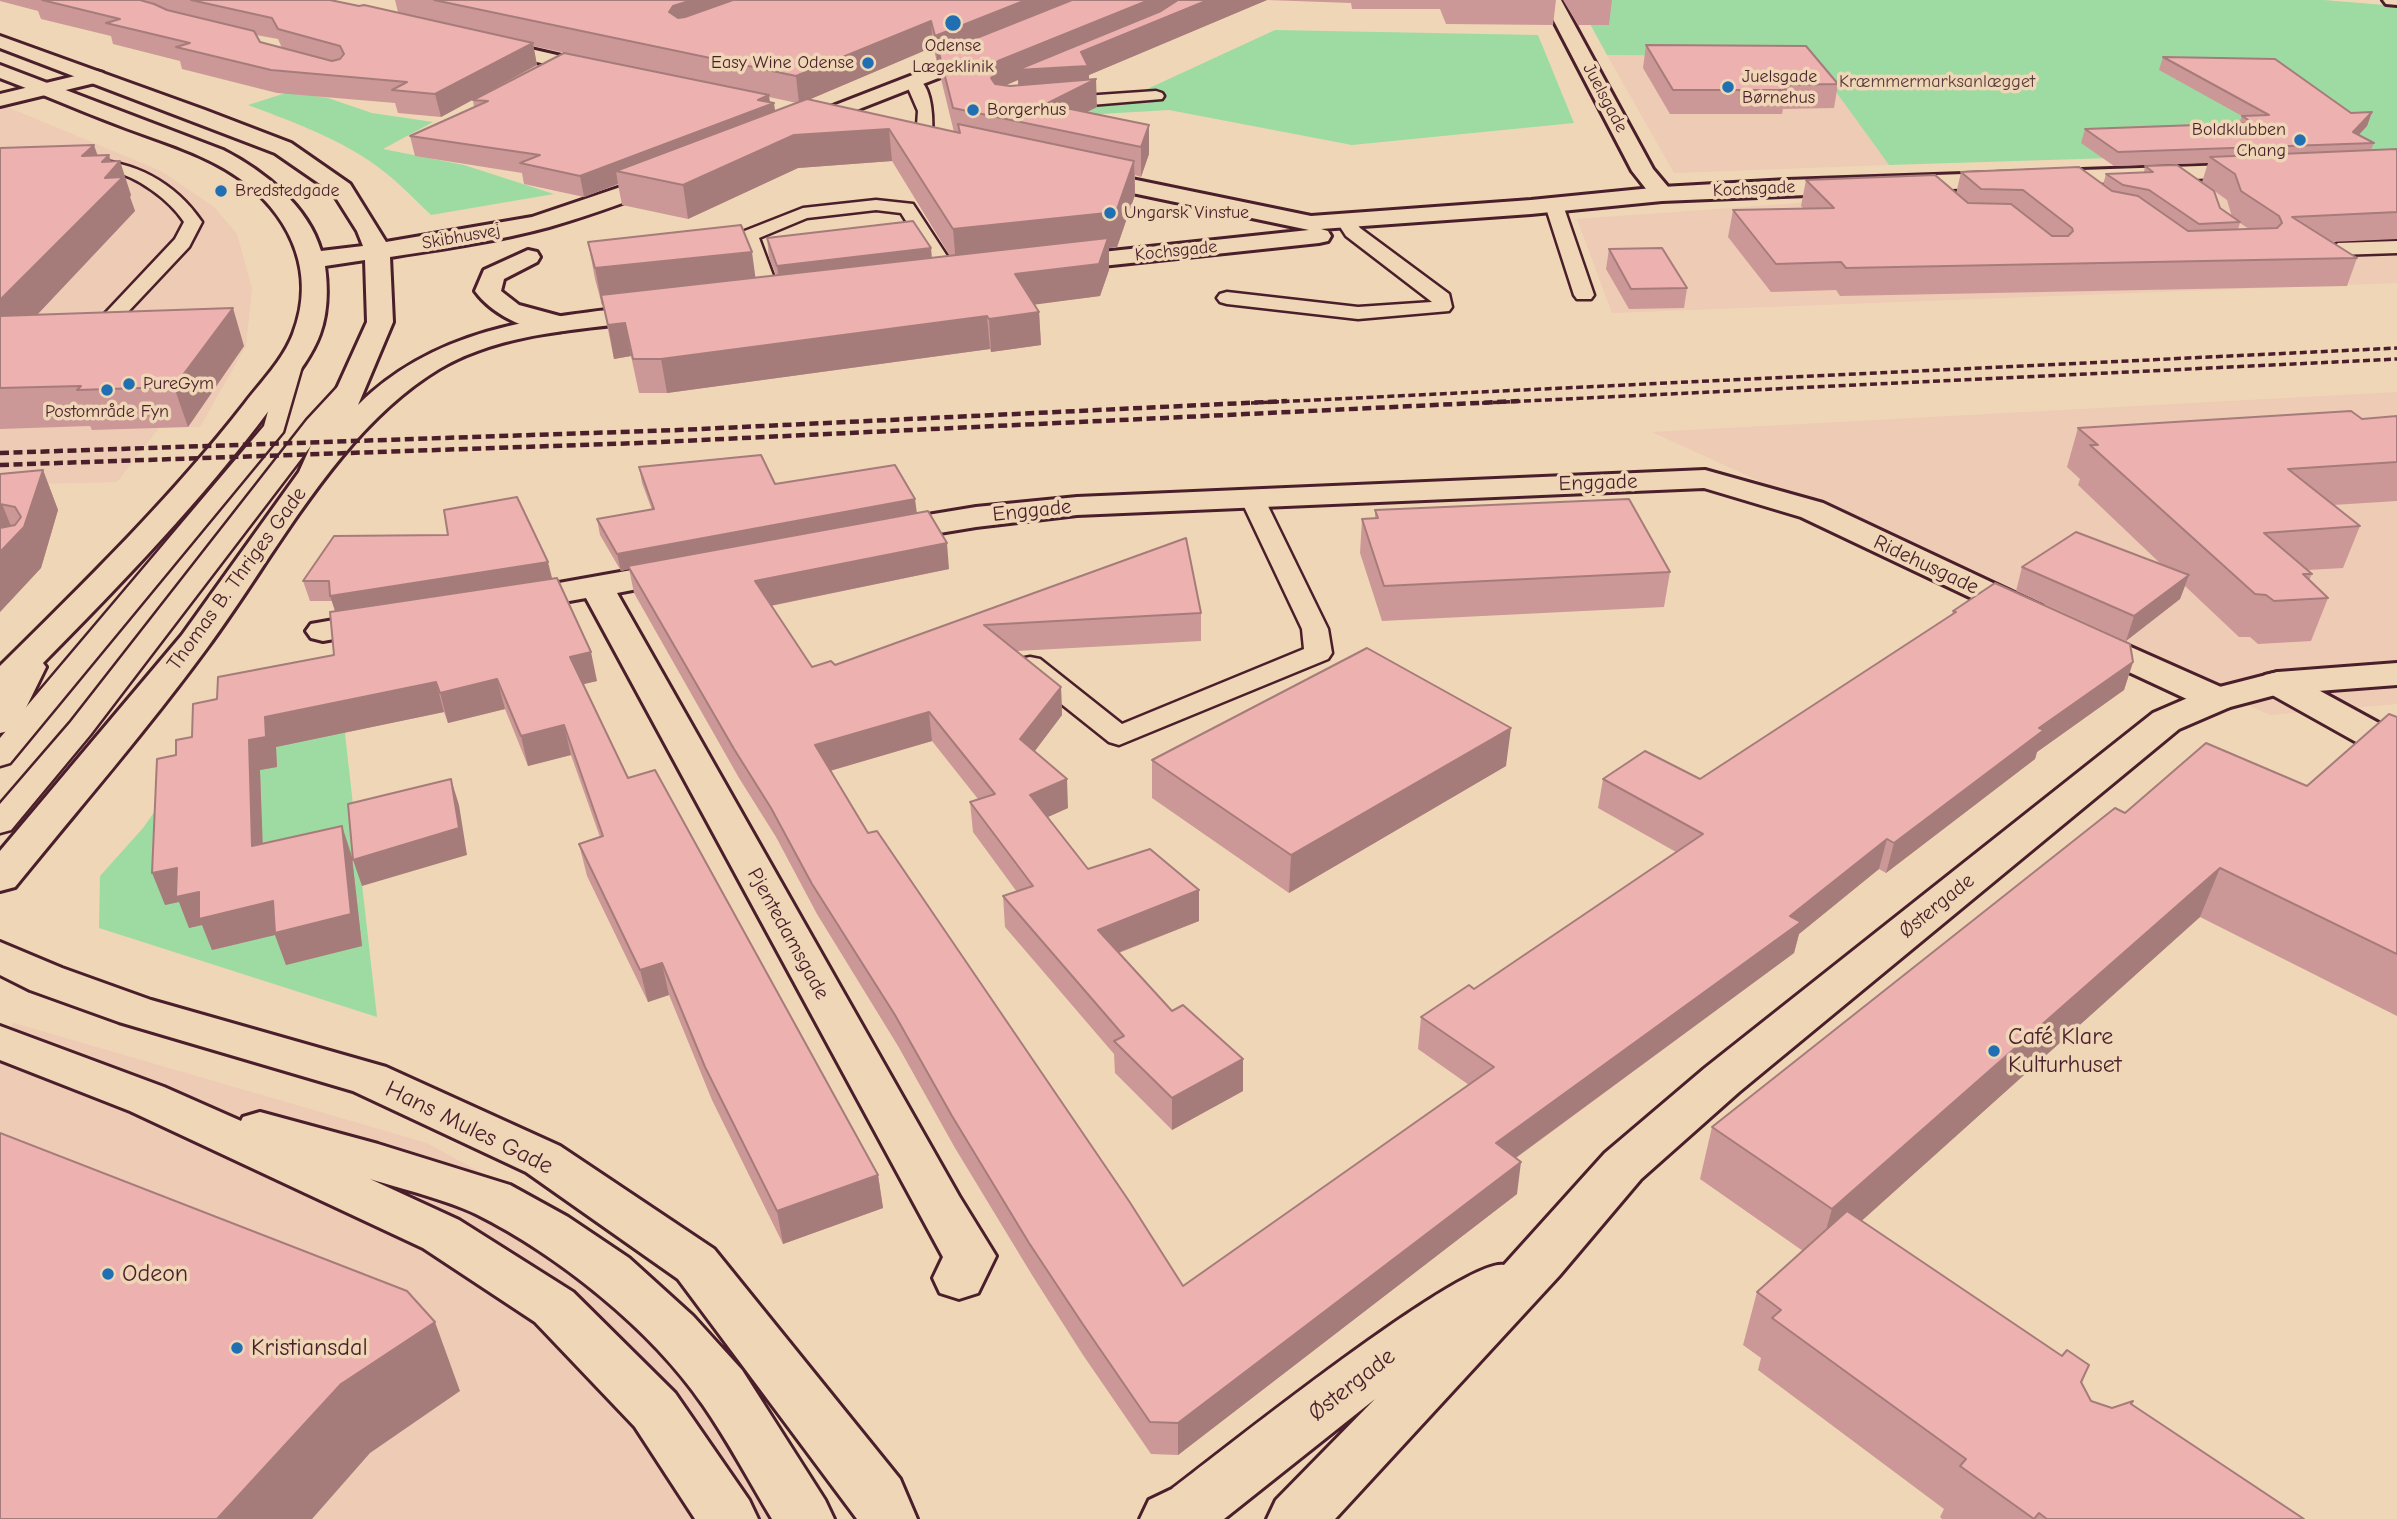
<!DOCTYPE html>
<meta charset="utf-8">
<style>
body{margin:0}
canvas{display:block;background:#efd6b6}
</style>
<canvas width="2397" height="1519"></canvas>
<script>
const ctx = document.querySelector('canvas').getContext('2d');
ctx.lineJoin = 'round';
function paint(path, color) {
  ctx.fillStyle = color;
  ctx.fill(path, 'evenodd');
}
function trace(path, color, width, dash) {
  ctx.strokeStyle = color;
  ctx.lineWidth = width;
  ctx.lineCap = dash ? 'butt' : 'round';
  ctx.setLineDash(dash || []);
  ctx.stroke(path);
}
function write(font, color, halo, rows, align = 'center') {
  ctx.font = font + ' "Comic Neue",sans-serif';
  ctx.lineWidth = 7;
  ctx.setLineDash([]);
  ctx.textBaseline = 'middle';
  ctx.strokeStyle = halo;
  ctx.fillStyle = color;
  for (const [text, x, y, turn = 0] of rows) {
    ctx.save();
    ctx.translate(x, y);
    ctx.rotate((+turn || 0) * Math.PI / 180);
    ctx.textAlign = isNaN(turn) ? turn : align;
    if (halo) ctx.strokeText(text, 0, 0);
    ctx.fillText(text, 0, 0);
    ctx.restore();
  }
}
paint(new Path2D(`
 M1607 55 1810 56 1889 165 1674 173Z
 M0 104 161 171 214 207 237 234 252 288 246 346 200 427 159 428 117 482 0 485Z
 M2397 180V283L1612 313 1577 219 1813 202Z
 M2397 392V704L2270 715 1652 432Z
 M14 1023 427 1143 613 1245 742 1376 830 1519H0V1036Z`), '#eecbb4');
paint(new Path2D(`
 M1577 0H2324L2397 6V149L1889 165 1810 56 1607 55Z
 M1275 30 1538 35 1574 123 1352 145 1169 110 1050 117 1046 107 1132 96Z
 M289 92 328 98 372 113 433 122 383 149 464 165 554 194 431 215C418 203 406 190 392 178 350 142 298 124 248 105Z
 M336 654 377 1017 99 928 100 876 143 828 255 669Z`), '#9edba2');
const lane = new Path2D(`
 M913 76C934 82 933 123 932 140L924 145 916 140 918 111 905 81Z
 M1156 91 1162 93 1164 96 1162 99 1055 108 1047 103 1055 98Z
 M84 160C132 159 175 182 202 222L189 247 109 332H95L92 328 95 324 175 239 184 222C170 200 137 176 111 171 100 169 89 171 78 169L75 165 78 161Z
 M876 200 913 204 960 276 957 280H943L901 213 876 210 807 218 759 238 781 297 778 301H764L740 236 742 232 803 208Z
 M1554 200 1563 205 1594 295 1591 299H1577L1574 295 1545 205Z
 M1346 216 1352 218 1360 228 1449 294 1452 307 1449 311 1358 319 1227 304 1220 302 1217 298 1220 294 1227 292 1358 307 1432 302 1346 236 1337 222Z
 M2397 241V253L2338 255 2329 249 2338 243Z
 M294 350 301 352 305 356 283 432 10 763 0 766V738L264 426 283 356 287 352Z
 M353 377 361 379 364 384 361 389 323 430 90 735 11 830 0 833V804L70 723 307 420 345 379Z
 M1252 491 1261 493 1264 498 1328 629 1332 653 1328 659 1119 745 1109 742 1020 671 1016 665 1020 659 1030 657 1040 659 1122 724 1304 649 1302 629 1240 498 1243 493Z`);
const street = new Path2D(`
 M1543 0H1561L1653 169 1674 194 1670 199H1654L1632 171Z
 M483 38 609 67 612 71 602 77 476 48 474 44Z
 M96 71 103 73 106 77 103 81 0 106V94Z
 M528 250 537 252 540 257 537 262 504 279 501 291 519 305 567 318 571 324 567 330C536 337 493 316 475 291L484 270Z
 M1705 470 1823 503 2042 606 2047 613 2042 620 2030 623 2018 620 1801 517 1704 488 1077 515 976 527 885 542 874 539 869 532 874 525 885 522 976 507 1077 497Z
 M682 561 694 564 699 571 694 578 617 593 959 1196 996 1256 978 1293 959 1299 940 1293 933 1278 943 1257 586 598 514 611 502 608 497 601 502 594 514 591Z
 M385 611 397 614 402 621 397 628 323 641 311 638 306 631 311 624Z
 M2085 628 2097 632 2230 691 2235 699 2230 707 2217 710 2204 707 2073 646 2067 639 2073 632Z
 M2278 672 2291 675 2397 733V760L2383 757 2265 691 2260 683 2265 675Z`);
const secondary = new Path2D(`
 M2383 0H2397V5L2386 4Z
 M0 36 205 110 291 143 350 184 386 242 532 217 668 171 676 173 679 178 676 183C634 199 592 215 549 227 497 241 443 249 390 257L393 322 358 405C441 323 549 317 659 304L668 306 672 312 668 318 659 320C586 329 503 331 439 369 338 430 276 555 207 648 147 730 79 808 15 887L0 891V851L182 635 299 472 367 322 365 260 325 266C328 288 328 312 320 334 310 362 287 386 270 409 202 500 123 582 43 663L46 667 19 722 13 730 0 733V666C85 582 171 498 245 403 261 382 283 360 293 334 316 276 293 221 247 184 209 154 162 142 118 125 78 110 40 93 0 78V65L223 150C264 171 308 206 321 251L363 246 357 231 333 193 275 153 0 48Z
 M990 45 997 47 1000 51 997 55 803 131H789L785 127 789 123Z
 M2258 164 2266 166 2269 171 2266 176 1662 201 1531 214 1321 229 1328 231 1331 236 1328 241 1319 243 1055 271 1046 269 1043 264 1046 259 1055 257 1309 230 1075 181 1072 176 1075 171 1083 169 1311 216 1531 200 1662 187 1787 180Z
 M2397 663V685L2279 694 2230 707 2179 729 1739 1092 1641 1179 1559 1276 1335 1519H1267L1276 1500 1375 1399 1224 1519H1140L1149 1500 1172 1489C1217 1455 1465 1256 1504 1265L1605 1153 1705 1068 2153 713 2204 691 2278 672Z
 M0 942 62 968 151 1000 386 1067 560 1146 714 1249 900 1479 917 1519H857L678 1279 526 1172 353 1091 119 1022 30 990 0 975Z
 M0 1026 164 1087 241 1121 243 1117 260 1112 378 1144 510 1185 568 1217 629 1258 693 1316 742 1370 825 1500 834 1519H772C749 1481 728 1441 703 1405 651 1329 558 1255 476 1214 447 1200 402 1189 370 1179L459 1220 573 1292 675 1393 749 1500 758 1519H695L635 1427 535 1322 423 1248 130 1111 0 1060Z`);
trace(lane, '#4a1f2b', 5);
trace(street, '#4a1f2b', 6);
trace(secondary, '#4a1f2b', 6);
paint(lane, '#efd6b6');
paint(street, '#efd6b6');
paint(secondary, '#efd6b6');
trace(new Path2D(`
 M1251 403 2397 348
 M1482 403 2397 359`), '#4a1f2b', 3.5, [7, 3.5]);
trace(new Path2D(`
 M0 453 679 430 1287 401
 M0 465 639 443 1519 401`), '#4a1f2b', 4.5, [9, 4.5]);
paint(new Path2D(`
 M0 0H330L359 6 398 12 395 0H1556L1553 25 1446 24 1440 9H1352L1351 3 1267 0 1089 75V80L1097 107 1086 112 1149 125V154L1141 177 1135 175V195L1117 247 1109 248V270L1100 296 1034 304 1039 312 1041 345 991 352 990 349 667 393H639L631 356 614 359 603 305H602L595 279 588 242 755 278 776 275 769 258 767 238 931 248 932 258 950 256 892 161 798 168 688 219 622 205 618 184 584 197 524 184 522 173 415 156 410 136 474 107 473 100 603 61 533 46 537 65 441 117 398 113 395 103 277 93 182 69 180 61 113 44 111 36 41 19 38 11 0 1ZM256 35 278 39 282 48 260 42ZM933 47 937 62 940 61 941 79 954 132 808 100ZM1018 80V85H1005ZM769 97 797 103 775 111 770 102Z
 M1563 0H1612L1609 25H1578Z
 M1646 45 1838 84 1834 108 1783 109 1782 114H1670L1643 68Z
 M2163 57 2351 113 2372 112 2367 126 2359 135 2374 143 2371 150 2397 149V239L2331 242 2357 258 2347 286 1840 296 1836 290 1771 292 1728 237 1733 210 1803 208 1801 206 1806 180 1956 194 1961 172 2103 185 2106 174 2144 172 2145 166 2220 208 2232 217 2227 200 2202 182 2208 163 2114 166 2081 143 2085 129 2239 123 2242 116 2159 70ZM2240 223 2249 229H2238Z
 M0 148 98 155 111 161 131 195 130 197 135 211 37 315 244 346 188 427 92 430 90 426 0 429Z
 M1609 249 1687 288 1684 308 1629 309 1606 269Z
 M2397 416V501L2333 505 2360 526 2343 568 2308 570 2312 574 2309 580 2328 598 2311 641 2258 644 2250 637H2239L2185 586 2180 599 2126 641 2016 591 2022 567 2162 565 2078 485 2080 479 2067 467 2078 428 2362 419Z
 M639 467 775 484 917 513 949 569 771 606 812 667 835 665 1186 538 1201 613V641L1017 651 1061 687 1062 715 1034 752 1068 808 1048 817 1088 869 1199 921 1119 953 1172 1011 1243 1059V1091L1172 1130 1115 1073 1114 1054 1005 927 1003 896 1017 892 973 832 970 802 978 799 932 741 830 771 868 833 1183 1286 1469 1085 1418 1049 1421 1017 1474 989 1676 852 1598 808 1603 779H1700L1952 615 1953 611 2133 662 2124 690 2037 752 2035 759 1886 873 1879 869 1799 934 1794 953 1516 1158 1517 1194 1178 1455 1151 1454 1083 1355 1032 1275 955 1148 898 1046 817 914 776 837 739 778 634 593 629 569 621 571 600 535 597 519 652 510 642 483Z
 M43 470 58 510 41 568 0 612V474Z
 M1375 510 1670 572 1664 607 1382 621 1360 553 1362 519 1375 518Z
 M552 579 597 681 583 684 628 778 878 1175 883 1208 783 1244 712 1100 669 995 648 1002 587 876 579 844 600 837 571 755 528 766 505 709 448 723 444 712 276 747 277 767 260 770 262 844 342 826 352 857 362 946 286 965 275 935 212 950 202 925 189 928 179 902 165 905 176 755 192 737 217 699 334 655 335 612 332 601H310L303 581Z
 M2397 717V1016L2200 917 1861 1221 2062 1356 2089 1365 2082 1383 2091 1401 2112 1408 2131 1404 2304 1519H1942L1940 1517 1944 1509 1758 1370 1761 1358 1743 1345 1757 1292 1803 1251 1700 1179 1712 1127 2125 813 2307 786Z
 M1152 760 1506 766 1289 893 1152 798Z`), '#cc9897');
paint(new Path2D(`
 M692 0H771L677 32 669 12 673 6Z
 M1026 0H1090L939 53 940 61 937 62 935 36Z
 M1149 0H1267L1089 75V83L1096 79 1097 107 1054 129 1019 97 1018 80 1000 88 998 90 991 78 995 64 998 61Z
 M931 21 933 47 799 104 796 76Z
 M533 43 537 65 441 117 435 94Z
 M769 95 770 105 774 103 777 124 616 171 618 184 584 197 580 176Z
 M2372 112 2367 126 2350 144 2353 132Z
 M1149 125V154L1141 177V147Z
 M889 129 892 161 798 168 688 219 683 185 794 135Z
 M94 145 105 177 102 162 109 155 113 168 120 161 131 195 130 197 135 211 0 354V300L82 156Z
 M1134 161 1135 195 1117 247 1109 248V270L1100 296 1017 307 1015 274 956 265 953 229Z
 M931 248 932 268 780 286 777 266Z
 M752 252 757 289 602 305 595 268Z
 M233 308 244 346 188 427 174 387Z
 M1039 312 1041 345 991 352 989 319Z
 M987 316 990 349 667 393 661 359Z
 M625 323 631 356 614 359 608 325Z
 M43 470 58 510 41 568 0 612V504H2L15 536Z
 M915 499 917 514 628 566 629 569 621 571 617 554Z
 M947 543 949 569 759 608 755 581Z
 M548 562 553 582 337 616 330 596Z
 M2189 575 2180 599 2126 641 2134 616Z
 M591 652 597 681 576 686 570 657Z
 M2133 662 2124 690 2037 752 2035 759 1886 873 1894 843 2039 728Z
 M497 679 505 709 448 723 440 693Z
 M436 682 444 712 276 747 277 767 260 770 264 877 252 846 249 740 265 717Z
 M1061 687 1062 715 1022 768 1020 739Z
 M929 712 932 741 819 774 815 745Z
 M564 725 571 755 528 766 521 736Z
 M1511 728 1506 766 1289 893 1291 855Z
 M451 779 459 805 467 855 362 886 353 860Z
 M1067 779 1068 808 1032 824 1030 795Z
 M342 826 352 857 362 946 286 965 275 935 212 950 202 925 189 928 179 902 165 905 152 873 177 868 199 892Z
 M1887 839 1879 869 1799 934 1794 953 1492 1175 1496 1143 1790 916Z
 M2220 868 2200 917 1817 1261 1832 1209Z
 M1199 890V921L1099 960 1098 930Z
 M662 963 669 995 648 1002 640 970Z
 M1243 1059V1091L1172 1130V1098Z
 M1521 1162 1517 1194 1178 1455V1423Z
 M878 1175 883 1208 783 1244 777 1211Z
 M435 1322 460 1391 370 1453 312 1519H217L341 1384Z`), '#a67c7b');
const building = new Path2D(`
 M42 0H140L154 4 167 10 254 31 260 42 332 61 340 59 344 54 340 46 278 29 272 18 191 0H330L359 6 364 5 533 43 435 94 392 90 407 82 271 70 176 47 190 43 106 23 120 19Z
 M434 0H692L673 6 669 12 678 18 685 17 733 0H1026L935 36 931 21 796 76Z
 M1072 0H1149L998 61 995 64 997 73 991 78 995 84 1010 86 1096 79 1046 104 1149 125 1141 147 953 108 939 53Z
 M1178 0H1208L1081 52 1088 66 1017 70 1161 11Z
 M1646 45 1806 46 1838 84 1782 85 1786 90H1673Z
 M564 53 769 95 758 100 774 103 580 176 520 163 540 155 410 136 488 101 473 100Z
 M2163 57 2275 59 2351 113 2372 112 2353 132 2374 143 2118 152 2085 129 2253 123 2242 116 2269 115Z
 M807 99 960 133 958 124 1134 161 1116 212 953 229 889 129 794 135 683 185 616 171Z
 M94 145 82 156 109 155 102 162 120 161 105 178 123 177 0 300V148Z
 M2397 149V212L2292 217 2357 258 1846 268 1841 262 1776 264 1733 210 1834 208 1806 180 1935 175 1968 203 2011 204 2052 236H2068L2073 231 2072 228 2023 190 1981 189 1961 172 2079 167 2112 191 2138 196 2188 231 2277 228 2282 223 2279 216 2241 191 2235 174 2210 157Z
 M2177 165 2214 191 2220 208 2240 222 2199 224 2149 190 2123 185 2106 174 2153 172 2145 166Z
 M913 221 931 248 777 266 767 238Z
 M741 225 752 252 595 268 588 242Z
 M1108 238 1099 264 1015 274 1039 312 989 319 987 316 661 359H633L625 323 608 325 601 295Z
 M1662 248 1687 288 1631 289 1609 249Z
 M233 308 174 387 77 390 81 386 0 388V316Z
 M2351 411 2362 419 2397 416V462L2288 469 2360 526 2264 533 2312 574H2303L2328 598 2274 601 2266 595 2255 594 2090 445H2098L2078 428Z
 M761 455 775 484 895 465 915 499 617 554 597 519 654 509 639 467Z
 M43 470 24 527 0 552V528L15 525 21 517 15 507 0 504V474Z
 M517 497 548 562 330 596 329 581H303L334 536 448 535 444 510Z
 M1629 499 1670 572 1384 586 1362 519 1378 518 1375 510Z
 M928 511 947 543 755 581 812 667 831 661 835 665 1186 538 1201 613 984 625 1061 687 1020 739 1067 779 1030 795 1088 869 1150 849 1199 890 1098 930 1172 1011 1183 1005 1243 1059 1172 1098 1114 1041 1124 1036 1003 896 1033 886 970 802 995 794 929 712 815 745 868 833 877 831 1129 1201 1183 1286 1494 1067 1421 1017 1469 985 1474 989 1703 834 1603 779 1645 751 1700 779 1956 612 1953 611 1995 583 2130 644 2133 662 2039 728 2044 730 1894 843 1887 839 1790 916 1801 922 1496 1143 1521 1162 1178 1423 1150 1422 1082 1323 1029 1243 952 1116 895 1015 812 884 771 808 734 749 628 566Z
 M2076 532 2189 575 2134 616 2022 567Z
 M557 578 591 652 570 657 628 778 655 770 878 1175 777 1211 705 1067 662 963 640 970 579 844 603 836 564 725 521 736 497 679 440 693 436 682 265 717 266 737 249 740 252 846 342 826 351 914 275 933 273 901 199 919V892L176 897 177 868 152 873 157 759 176 755V740L192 737 193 704 217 699 218 677 334 655 330 612Z
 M1367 648 1511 728 1291 855 1152 760Z
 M2389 714 2397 717V954L2220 868 1832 1209 1712 1127 2115 808 2125 813 2206 743 2307 786Z
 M451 779 459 828 353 860 348 804Z
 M0 1133 407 1291 435 1322 341 1384 217 1519H0Z
 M1847 1211 2062 1356 2067 1350 2089 1365 2081 1382 2091 1401 2112 1408 2133 1401 2131 1404 2304 1519H2047L2039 1513 2034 1519 1960 1466 1966 1459 1772 1318 1781 1310 1757 1292Z`);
paint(building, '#edb1b0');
trace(building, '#a67c7b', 2);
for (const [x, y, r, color] of [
 [953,23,9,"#1f6fb2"],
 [868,63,7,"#1f6fb2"],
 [1728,87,7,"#1f6fb2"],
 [973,110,7,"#1f6fb2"],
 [2300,140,7,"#1f6fb2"],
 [221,191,7,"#1f6fb2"],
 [1110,213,7,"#1f6fb2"],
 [129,384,7,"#1f6fb2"],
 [107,390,7,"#1f6fb2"],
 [1994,1051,7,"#1f6fb2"],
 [108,1274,7,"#1f6fb2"],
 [237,1348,7,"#1f6fb2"]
]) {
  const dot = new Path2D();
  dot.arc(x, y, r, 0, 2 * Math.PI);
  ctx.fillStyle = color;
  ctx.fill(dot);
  trace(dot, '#efd6b6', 2.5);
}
write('18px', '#4a1f2b', '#efd6b6', [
 ["Odense",953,46,"center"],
 ["Lægeklinik",953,67,"center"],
 ["Easy Wine Odense",854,63,"right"],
 ["Juelsgade",1742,77],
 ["Børnehus",1742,98],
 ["Borgerhus",987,110],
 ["Boldklubben",2286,130,"right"],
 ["Chang",2286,151,"right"],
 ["Bredstedgade",235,191],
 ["Ungarsk Vinstue",1124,213],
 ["PureGym",143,384],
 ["Postområde Fyn",107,412,"center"]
], 'left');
write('18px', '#573b3d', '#efd6b6', [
 ["Kræmmermarksanlægget",1937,82]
]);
write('18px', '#4a1f2b', '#efd6b6', [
 ["Juelsgade",1605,98,62],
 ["Kochsgade",1754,189,-3],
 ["Skibhusvej",461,237,-10],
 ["Kochsgade",1176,251,-6]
]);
write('21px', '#4a1f2b', '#efd6b6', [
 ["Enggade",1598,483,-2],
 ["Enggade",1032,511,-6],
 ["Ridehusgade",1926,565,25],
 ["Thomas B. Thriges Gade",237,579,-54],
 ["Østergade",1937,906,-39],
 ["Pjentedamsgade",788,934,61]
]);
write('24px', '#4a1f2b', '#efd6b6', [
 ["Café Klare",2008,1037],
 ["Kulturhuset",2008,1065],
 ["Odeon",122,1274],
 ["Kristiansdal",251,1348]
], 'left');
write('24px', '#4a1f2b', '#efd6b6', [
 ["Hans Mules Gade",469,1128,26],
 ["Østergade",1352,1385,-38]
]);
</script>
